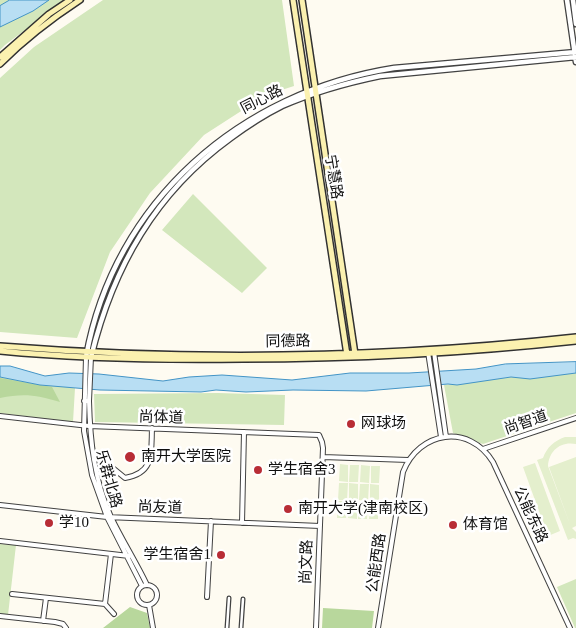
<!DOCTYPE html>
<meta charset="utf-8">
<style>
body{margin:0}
canvas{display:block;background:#fefbf1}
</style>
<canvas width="576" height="628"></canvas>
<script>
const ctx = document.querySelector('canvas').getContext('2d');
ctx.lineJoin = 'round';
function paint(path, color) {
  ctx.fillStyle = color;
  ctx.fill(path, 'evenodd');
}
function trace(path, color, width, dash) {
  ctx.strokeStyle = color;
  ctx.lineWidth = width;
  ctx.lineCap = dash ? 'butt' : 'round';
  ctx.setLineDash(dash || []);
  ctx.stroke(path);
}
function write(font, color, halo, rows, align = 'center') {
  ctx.font = font + ' "Times New Roman","Noto Sans SC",serif';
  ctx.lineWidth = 5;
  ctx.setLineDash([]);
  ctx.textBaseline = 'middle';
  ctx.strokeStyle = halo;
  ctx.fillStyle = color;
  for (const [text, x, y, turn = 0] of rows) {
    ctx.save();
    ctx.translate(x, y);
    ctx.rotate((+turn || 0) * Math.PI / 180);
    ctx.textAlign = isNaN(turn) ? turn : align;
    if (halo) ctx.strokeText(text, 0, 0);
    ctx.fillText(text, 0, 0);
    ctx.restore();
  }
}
paint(new Path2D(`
 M0 0H65L5 45 0 50Z
 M103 0H282L294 86 266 95 204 135 150 193 110 252 77 338 0 332V78L34 47Z
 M193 194 267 268 242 293 162 230Z
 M576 369V413L483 444 453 433 444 385Z
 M0 377 75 388 73 422 0 413Z
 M218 393 285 395 284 425 95 422 94 394Z
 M0 544 16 545 8 615 0 614Z
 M576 579V628H575L557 587Z`), '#d3e7bc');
paint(new Path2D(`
 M0 378 52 387 60 402C37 395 24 393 0 398Z
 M130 607 147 613 150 628H103Z
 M323 608 374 611 372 628H322Z`), '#b8d79c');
paint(new Path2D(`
 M565 437H576V444C560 441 549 451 548 466L571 527 549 467 576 457V526L572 528 576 532V539L573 538 568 540 537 460 543 458C547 447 554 441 565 437Z
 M535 463 560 531 548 536 523 467Z
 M340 464 348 465V482L339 481Z
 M350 465H359L358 482H349Z
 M361 465 370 466 369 483 360 482Z
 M371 466H380L379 483H371Z
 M339 483H348L347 500H338Z
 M349 483 358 484V500H349Z
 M360 484H369L368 501 359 500Z
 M370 484 379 485V501H370Z
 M338 501H347L346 518H337Z
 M348 502H357V519L348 518Z
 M359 502H368L367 519H358Z
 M370 502 378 503V519H369Z`), '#e4efcd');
const water = new Path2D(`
 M10 0H49L33 11 0 27V6Z
 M576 362V373L530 379 511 377 457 385 448 384 366 391 293 390 246 392 216 390 201 392 100 390 40 385 0 377V366H10L45 376 69 373 99 374 163 381 189 377 222 375 292 380 350 373H409L476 369 505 364Z`);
paint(water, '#b8def3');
trace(water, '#4394c6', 1);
const pedestrian = new Path2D(`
 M227 628 229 598
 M241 628 243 599`);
const minor = new Path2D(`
 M428 352 441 437
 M434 352 446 437
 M86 357 84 431 92 475 107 517 142 586
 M84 401H89C90 440 94 480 111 517 122 540 136 562 147 585
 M89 401 91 357
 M0 416 89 426 319 435 322 442 323 448 316 628
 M483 449 576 418
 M323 457 408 460
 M97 474 114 469 125 478C155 473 151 452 152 428
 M0 505 107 517 320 526
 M242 523 244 432
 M0 541 129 556
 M111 554 105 604 114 614
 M137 595a10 10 0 1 1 20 0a10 10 0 1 1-20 0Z
 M12 594 105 604
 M207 597 211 521
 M149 605 153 628
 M0 616 55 622 63 624 66 628
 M43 621 46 598
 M378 628 403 472C419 431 469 423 493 462L570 628`);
const tertiary = new Path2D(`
 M567 0 576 62
 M573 0 576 24
 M86 357C114 201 241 92 394 68L576 52
 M91 357C113 267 155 193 231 138 247 126 264 115 282 106 314 92 346 83 380 76L576 57`);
const secondary = new Path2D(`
 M293 0 347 355
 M302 0 355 354
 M0 57 49 14 70 0
 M0 64C24 40 51 19 80 0
 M0 346C192 361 385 358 576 337
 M0 351C80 359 162 360 243 359 354 359 465 353 576 341`);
trace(pedestrian, '#424242', 5);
trace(minor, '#424242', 6);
trace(tertiary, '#424242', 7);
trace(secondary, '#313131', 8);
trace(pedestrian, '#fff', 2.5);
trace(minor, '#fff', 4);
trace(tertiary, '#fff', 4.5);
trace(secondary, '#fbf1b0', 5);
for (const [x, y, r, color] of [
 [351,424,5,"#b82d36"],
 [130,457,6,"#b82d36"],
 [258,470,5,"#b82d36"],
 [288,509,5,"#b82d36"],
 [49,523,5,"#b82d36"],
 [453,525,5,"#b82d36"],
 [221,555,5,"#b82d36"]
]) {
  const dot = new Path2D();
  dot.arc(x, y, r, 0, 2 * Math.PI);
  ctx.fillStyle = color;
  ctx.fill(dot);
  trace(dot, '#fff', 2);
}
write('15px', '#0f0f0f', '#fff', [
 ["同心路",262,100,-27],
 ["宁慧路",333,177,81],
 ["同德路",288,342,-1],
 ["尚体道",161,418,2],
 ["尚智道",526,423,-19],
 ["乐群北路",108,479,74],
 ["尚友道",160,508,2],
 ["公能东路",530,515,65],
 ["尚文路",307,562,-88],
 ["公能西路",377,563,-82]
]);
write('15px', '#0f0f0f', '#fff', [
 ["网球场",361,424],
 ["南开大学医院",141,457],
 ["学生宿舍3",268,470],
 ["南开大学(津南校区)",298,509],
 ["学10",59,523],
 ["体育馆",463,525],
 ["学生宿舍1",211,555,"right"]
], 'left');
</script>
